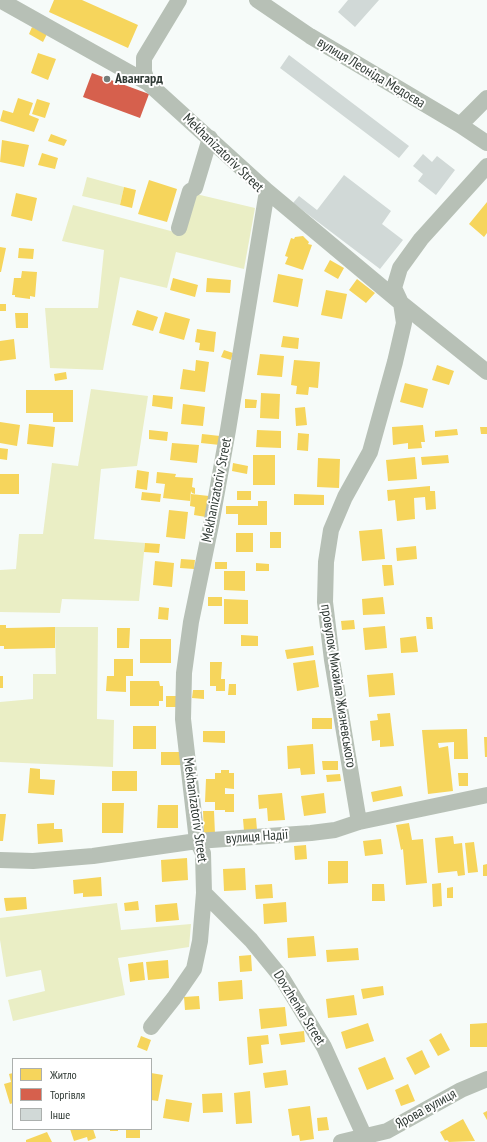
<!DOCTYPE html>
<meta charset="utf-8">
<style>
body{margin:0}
#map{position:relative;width:487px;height:1142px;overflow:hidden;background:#f6fbf9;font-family:"PT Sans Narrow",sans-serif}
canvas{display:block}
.legend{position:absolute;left:12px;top:1058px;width:140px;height:72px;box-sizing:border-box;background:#fff;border:1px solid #acb0ae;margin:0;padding:5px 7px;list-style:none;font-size:12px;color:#303a35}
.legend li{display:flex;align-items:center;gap:8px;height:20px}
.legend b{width:20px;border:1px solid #acb0ae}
</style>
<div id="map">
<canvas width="487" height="1142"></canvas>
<ul class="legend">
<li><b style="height:11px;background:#f6d55c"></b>Житло</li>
<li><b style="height:11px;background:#d6604d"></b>Торгівля</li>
<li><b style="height:11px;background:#d1d9d7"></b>Інше</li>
</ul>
</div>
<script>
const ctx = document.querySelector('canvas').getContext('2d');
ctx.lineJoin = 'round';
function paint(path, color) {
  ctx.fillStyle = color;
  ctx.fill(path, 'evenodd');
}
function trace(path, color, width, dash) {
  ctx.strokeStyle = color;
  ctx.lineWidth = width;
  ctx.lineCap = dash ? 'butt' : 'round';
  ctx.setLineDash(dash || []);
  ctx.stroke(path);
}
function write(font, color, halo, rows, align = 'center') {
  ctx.font = font + ' "PT Sans Narrow",sans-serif';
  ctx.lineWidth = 4;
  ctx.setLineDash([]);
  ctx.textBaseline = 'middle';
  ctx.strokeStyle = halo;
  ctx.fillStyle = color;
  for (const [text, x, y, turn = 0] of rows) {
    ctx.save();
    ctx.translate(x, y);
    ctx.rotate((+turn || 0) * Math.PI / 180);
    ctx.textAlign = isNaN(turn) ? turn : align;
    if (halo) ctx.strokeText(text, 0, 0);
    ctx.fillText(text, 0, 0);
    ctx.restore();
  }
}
paint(new Path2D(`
 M87 177 124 187 120 205 82 196Z
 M196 194 255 208 244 269 176 252 167 288 120 277 103 370 50 368 45 308H98L104 250 62 241 73 205 182 234Z
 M91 389 148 396 137 466 101 469 94 539 145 543 139 601 62 599 60 613 0 612V570L16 569 19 534H43L52 463 78 466Z
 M55 627H98L97 719 114 720 113 767 0 762V702L33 699V674H56Z
 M117 903 121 930 191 924 189 947 118 958 125 995 13 1021 8 1000 45 991 41 970 6 977 0 940V918Z`), '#eaeec5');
paint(new Path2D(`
 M54 0H82L138 25 128 48 49 12Z
 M32 27 47 34 43 42 29 34Z
 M38 53 56 59 48 80 31 73Z
 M18 98 33 103 29 115 39 119 34 132 0 121 3 110 13 113Z
 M37 99 50 103 45 118 32 114Z
 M51 134 67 140 64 146 48 141Z
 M2 140 29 145 24 167 0 162Z
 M42 153 58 158 55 169 38 165Z
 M149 180 177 189 167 222 138 214Z
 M124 187 136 190 132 208 120 205Z
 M16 193 37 198 32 221 11 216Z
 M487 202V233L484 237 469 224Z
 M303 236 309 242 308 244 312 245 303 270 285 264 288 257 285 256 291 238 294 239 295 237Z
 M0 247 6 248 1 272H0Z
 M19 248 34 249 33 259 18 258Z
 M330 260 344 268 338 279 324 271Z
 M22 271 37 272 35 297 30 296V299L15 297V295H12L14 278H21Z
 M278 274 303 279 298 307 273 302Z
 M173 278 198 285 195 297 170 290Z
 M207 278 231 280 230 293 206 292Z
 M357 279 375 293 366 303 349 290Z
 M326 290 347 294 342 319 321 315Z
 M0 304H6V311H0Z
 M137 310 158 317 153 331 132 325Z
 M165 312 190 319 184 340 159 333Z
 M15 313H28V328H16Z
 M197 329 216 332 214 352 199 350 200 343 195 342Z
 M283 336 299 338 298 349 281 347Z
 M14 339 16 359 0 361V341Z
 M224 350 233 353 231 360 221 357Z
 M260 354 284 356 282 377 257 375Z
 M196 360 209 362 205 392 180 389 183 369 195 371Z
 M294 360 320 362 318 388 309 387 308 395 296 394 297 386 291 385Z
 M437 365 454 371 449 385 432 380Z
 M66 372 67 379 55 381 54 374Z
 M405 383 428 389 423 408 400 402Z
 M26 390H73V422H53V413H26Z
 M261 393 280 394 279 419 260 418Z
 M153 395 173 397 172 409 152 406Z
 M245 399 257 400 256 408H245Z
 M183 404 205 407 203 426 181 424Z
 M305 407 307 425 296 426 295 408Z
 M0 422 20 425 17 446 0 443Z
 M29 424 55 427 53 447 27 444Z
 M423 425 425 442H421L422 448 408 449V443L393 445 392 427Z
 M480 427H487V434H481Z
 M457 429 458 435 435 437V431Z
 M149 430 168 432 167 441 149 439Z
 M257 430 281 431V448L256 447Z
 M298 433 309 434 308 451 297 450Z
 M202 434 220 436V445L201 443Z
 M172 443 199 445 197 463 170 460Z
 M0 448 8 449 7 460 0 459Z
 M253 455H275V485H253Z
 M448 455 449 463 422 465 421 457Z
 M415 457 417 479 388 481 386 460Z
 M318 458 340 459 339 488 317 487Z
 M233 463 248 466 247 474 232 471Z
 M137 470 149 472 147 490 135 488Z
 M157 472 176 474 175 477 193 478 192 487 195 488V494L192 493 191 491 190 501 163 498 165 484 156 483Z
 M0 474H19V494H0Z
 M430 486V491H435L436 509 426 510 425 497 414 498 415 519 397 521 395 500 388 501 387 490Z
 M237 491H251V500H237Z
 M142 492 161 494 160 502 141 500Z
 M191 494 209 496 206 517 194 515 195 507 190 506Z
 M294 494 324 495V505H294Z
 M258 501H267V525H238V514H226V506H258Z
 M169 510 188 512 185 539 166 537Z
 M382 529 385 559 362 561 359 531Z
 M270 532H281V548H270Z
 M236 533H253V552H236Z
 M145 543 160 544 159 553 144 552Z
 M416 546 417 559 397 561 396 548Z
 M181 559 195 560 194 569 180 568Z
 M155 561 174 563 172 587 153 585Z
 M215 562H227V569H215Z
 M256 563 269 564V571H256Z
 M382 565H392L394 585 384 586Z
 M224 571H245V591L224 590Z
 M208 597H222V606H208Z
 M383 597 385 614 363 615 362 599Z
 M224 599 248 600V624H224Z
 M159 607 169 608 168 620 158 619Z
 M426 617H432L433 629H427Z
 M354 620 355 629 342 630 341 621Z
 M0 625H6V628L55 627V648L4 649V646H0Z
 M385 626 387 648 365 650 363 628Z
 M117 628H130L129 648H117Z
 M241 635 258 636V646H241Z
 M416 636 418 652 401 653 400 638Z
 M140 639H171V663H140Z
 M313 646 314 655 287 659 285 650Z
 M114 659H133V676H126V692L106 691 107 676H114Z
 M315 660 319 687 297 691 293 663Z
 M210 662H222L221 679H225V691H216V686H210Z
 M393 673 395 695 369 697 367 675Z
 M0 676H3V688H0Z
 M130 681H159L160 686H163V701H159V706H130Z
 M229 684H236V695H228Z
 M193 690H204V699L192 698Z
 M166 696H179V707H166Z
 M390 713 394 746 380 747V740L372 741 370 721 378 720 377 714Z
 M312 718H332V729H312Z
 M133 726H156V749H133Z
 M467 729 468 759H454V742L438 743 439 748 448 746 453 791 428 794 422 730Z
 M203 731H225V743L203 742Z
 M484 737H487V757H485Z
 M313 744 315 774 301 775 300 768 288 769 287 746Z
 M161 752H181V765H161Z
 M322 761H338V770H323Z
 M30 768 40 769V779L55 780 54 795 28 793Z
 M221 770H229V773H234V789L225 788V794H234V812H225V810H215V802H205L206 779H215V773H221Z
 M112 771H137V791H112Z
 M458 773H468V786H459Z
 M340 774 341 781 327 782 326 775Z
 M401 786 403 796 373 802 371 792Z
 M282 793 285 820 268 821 267 808 259 809 258 795Z
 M324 793 326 813 304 816 301 796Z
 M102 803H124L123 833H102Z
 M158 805H178V828H157Z
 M203 811H214L215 834 204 835Z
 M0 814H6L3 841H0Z
 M256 818 257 830 244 831 243 819Z
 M54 823V829H62L63 842 38 844 37 824Z
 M409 823 412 840 423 839 427 883 406 885 403 849 401 850 396 825Z
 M453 836 454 844 462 843 465 875 458 876 457 871 438 873 435 838Z
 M381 839 383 854 365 856 363 841Z
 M474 842 478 872 468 873 465 843Z
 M306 845 307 859 295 860 294 846Z
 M187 858 188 880 162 882 161 860Z
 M328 861H348V883L328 884Z
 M487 864V876H483V865Z
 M245 868 246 890 224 891 223 869Z
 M101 877 102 896 83 897V893L74 894 73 880Z
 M441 883 442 906 433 907 432 884Z
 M272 884 273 898 256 899 255 885Z
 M372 884H384L385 901H372Z
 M453 887V898H447V888Z
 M26 897 27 909 6 911 4 898Z
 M138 901 139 910 125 911 124 903Z
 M286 902 287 922 264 924 263 904Z
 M177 903 179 920 156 922 155 905Z
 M314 936 316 956 288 958 287 938Z
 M358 948 359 960 327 962 326 950Z
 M251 955 252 971 240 972 239 956Z
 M168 960 169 978 148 980 146 962Z
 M143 962 145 980 130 982 128 964Z
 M242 980 243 999 219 1001 218 982Z
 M383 986 384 995 363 999 361 989Z
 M354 995 357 1015 328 1018 326 999Z
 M199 996 200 1009 185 1010 184 997Z
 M285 1007 287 1026 261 1029 259 1009Z
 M368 1023 374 1041 346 1049 341 1032Z
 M487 1023V1047H470V1024Z
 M304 1031 305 1042 281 1045 279 1034Z
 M441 1033 450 1050 438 1056 429 1040Z
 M268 1035 269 1044 261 1045 263 1063 249 1065 247 1037Z
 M141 1036 151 1040 147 1051 137 1047Z
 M422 1050 430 1067 415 1075 406 1058Z
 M385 1057 394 1079 367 1090 358 1068Z
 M286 1070 288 1085 265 1088 263 1073Z
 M13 1073V1103L10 1104 4 1084 11 1082 9 1074Z
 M151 1073 163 1075 158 1101 151 1100Z
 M408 1084 415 1101 401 1106 395 1090Z
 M250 1091 252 1123 236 1124 234 1093Z
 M222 1093 223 1112 203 1113 202 1094Z
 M166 1099 192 1103 189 1122 163 1118Z
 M310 1106 314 1139 300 1141 299 1135 292 1136 288 1109Z
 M487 1111V1120L483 1113Z
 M327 1117 329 1130 318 1131 317 1118Z
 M463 1119 475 1141 449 1142 447 1140 445 1141 440 1132Z
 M70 1129H93L96 1138 88 1141 87 1137 74 1141Z
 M110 1129H118V1131H110Z
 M126 1129H140V1138H126Z
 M47 1132 52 1142H26V1140Z`), '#f6d55c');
paint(new Path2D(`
 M92 73 149 94 140 118 83 97Z`), '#d6604d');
paint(new Path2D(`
 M348 0H379L355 27 338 12Z
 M289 55 409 146 399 158 280 68Z
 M423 154 432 162 437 156 455 170 436 195 418 181 423 174 413 166Z
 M344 175 391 211 382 224 403 240 380 269 293 203 299 196 317 210Z`), '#d1d9d7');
trace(new Path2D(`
 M0 0 148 83
 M257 0 310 36 460 125 487 143
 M460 125 487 98
 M267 191 401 303 487 372
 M179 228 190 191 195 188 210 138
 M359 822 332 660 325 602 326 562 331 530 345 497 370 452 395 362 404 323 401 303 394 288 400 268 421 239 487 166
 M0 860 33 861 93 856 197 841 311 833 335 830 359 822 487 795
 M204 893 251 940 282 978 324 1047 367 1142
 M151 1027 174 998 194 969 200 941 204 893 203 853 197 841 183 719 184 673 191 622 211 525 228 430 267 191 148 83 144 72V58L179 0
 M341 1142 387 1131 461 1090 487 1079`), '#b7c0b6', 16);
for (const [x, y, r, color] of [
 [107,79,4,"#757e7a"]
]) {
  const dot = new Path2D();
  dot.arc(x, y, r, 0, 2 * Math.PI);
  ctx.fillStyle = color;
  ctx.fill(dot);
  trace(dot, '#fff', 1.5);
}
write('14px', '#303a35', '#fff', [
 ["вулиця Леоніда Медоєва",371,73,31],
 ["Mekhanizatoriv Street",223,153,44],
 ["Mekhanizatoriv Street",217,490,-79],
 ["провулок Михайла Жизневського",338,686,81],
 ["Mekhanizatoriv Street",195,810,82],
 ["вулиця Надії",257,837,-4],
 ["Dovzhenka Street",299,1008,58],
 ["Ярова вулиця",426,1109,-29]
]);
write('bold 14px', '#303a35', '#fff', [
 ["Авангард",115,79]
], 'left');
</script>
